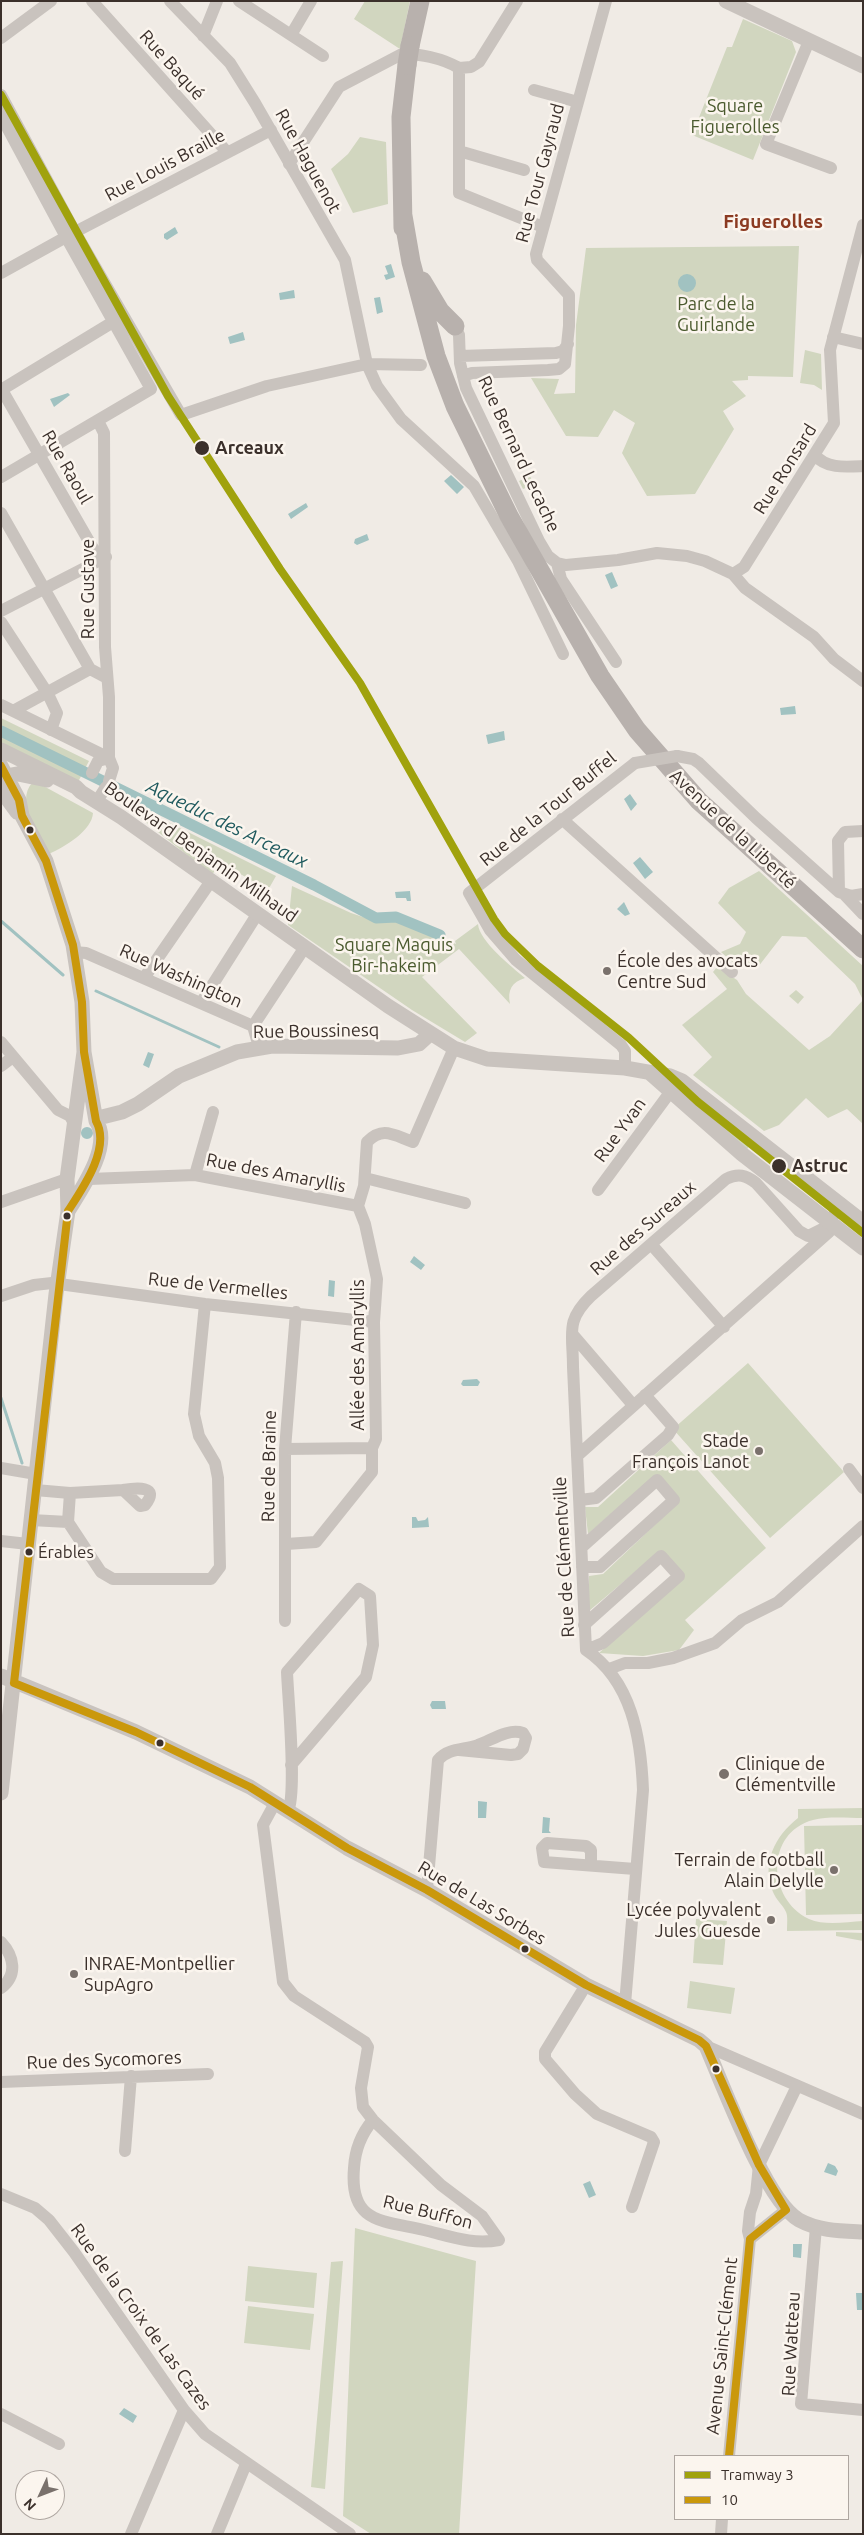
<!DOCTYPE html>
<meta charset="utf-8">
<style>
body{margin:0}
#map{position:relative;width:864px;height:2535px;overflow:hidden;background:#f0ebe5;font-family:Ubuntu,sans-serif}
canvas{display:block}
.frame{position:absolute;inset:0;border:2px solid #3b302b;pointer-events:none}
.legend{position:absolute;left:674px;top:2455px;width:175px;height:65px;box-sizing:border-box;background:#fbf5ee;border:1px solid #aea6a0;margin:0;padding:6px 9px;list-style:none;font-size:15px;color:#3b302b}
.legend li{display:flex;align-items:center;gap:10px;height:25px}
.legend b{width:25px;border:1px solid #aea6a0}
.north{position:absolute;left:15px;top:2470px;width:50px;height:50px;box-sizing:border-box;background:#fbf5ee;border:1px solid #aea6a0;border-radius:50%;rotate:227deg;font-size:14px;font-weight:700;line-height:20px;text-align:center;color:#3b302b}
.north::after{content:'';display:block;margin:auto;width:18px;height:22px;background:#7a716c;clip-path:polygon(50% 0,100% 100%,50% 72%,0 100%)}
</style>
<div id="map">
<canvas width="864" height="2535"></canvas>
<div class="frame"></div>
<ul class="legend">
<li><b style="height:6px;background:#a0a20d"></b>Tramway 3</li>
<li><b style="height:6px;background:#ca980b"></b>10</li>
</ul>
<div class="north">N</div>
</div>
<script>
const ctx = document.querySelector('canvas').getContext('2d');
ctx.lineJoin = 'round';
function paint(path, color) {
  ctx.fillStyle = color;
  ctx.fill(path, 'evenodd');
}
function trace(path, color, width, dash) {
  ctx.strokeStyle = color;
  ctx.lineWidth = width;
  ctx.lineCap = dash ? 'butt' : 'round';
  ctx.setLineDash(dash || []);
  ctx.stroke(path);
}
function write(font, color, halo, rows, align = 'center') {
  ctx.font = font + ' Ubuntu,sans-serif';
  ctx.lineWidth = 5;
  ctx.setLineDash([]);
  ctx.textBaseline = 'middle';
  ctx.strokeStyle = halo;
  ctx.fillStyle = color;
  for (const [text, x, y, turn = 0] of rows) {
    ctx.save();
    ctx.translate(x, y);
    ctx.rotate((+turn || 0) * Math.PI / 180);
    ctx.textAlign = isNaN(turn) ? turn : align;
    if (halo) ctx.strokeText(text, 0, 0);
    ctx.fillText(text, 0, 0);
    ctx.restore();
  }
}
paint(new Path2D(`
 M365 1H410L400 49 354 19Z
 M743 19 792 41 796 52 753 160 692 135 727 47H732Z
 M360 137 386 142 388 204 353 213 331 169 348 154Z
 M799 246 793 377 748 376V380L732 381 746 396 723 411 734 429 695 494 647 496 622 453 635 423 614 410 598 437 566 436 531 378 559 379 554 394 575 393 576 325 586 248Z
 M805 350 821 354 822 390 814 385 800 383Z
 M530 476 534 485 523 489 519 481Z
 M1 718 89 761 78 782 1 744Z
 M32 783H38L93 813C92 831 64 847 49 854 39 835 15 802 32 783Z
 M136 806 276 876 268 890 230 868 219 864 212 875 133 812Z
 M759 871 863 966V1000L855 984 806 937 782 936 758 967 737 966 721 952 740 944 746 932 718 903 729 888Z
 M292 886 351 913 381 923 397 920 456 944 455 941 478 924C479 941 512 967 525 978 512 982 507 990 510 1004L459 949 422 977 477 1033 465 1042 412 1010 288 925Z
 M717 967 737 980 746 994 809 1050 830 1036 863 1000V1124L847 1109 828 1118 806 1098 779 1125 764 1131 693 1075 712 1057 682 1025 727 989 713 972Z
 M796 990 804 997 798 1004 789 996Z
 M672 1080 755 1139 744 1153 689 1103Z
 M748 1363 844 1472 770 1538 673 1429Z
 M671 1440 766 1548 685 1620 694 1630 679 1650 643 1656 599 1653 680 1579 661 1550 589 1611V1576L603 1574 679 1502 654 1476 588 1534 585 1507H598Z
 M863 1808V1818C847 1818 828 1816 813 1820 765 1833 767 1899 809 1919 825 1926 846 1922 863 1921V1930L787 1931C787 1925 788 1916 786 1912 783 1905 776 1900 773 1892 761 1863 775 1836 798 1818V1809Z
 M863 1825V1914L806 1915 804 1826Z
 M696 1919 727 1921 723 1965 693 1963Z
 M836 1932 863 1933V1941L836 1936Z
 M690 1981 735 1988 731 2014 687 2008Z
 M355 2228 476 2261 459 2534H371L343 2516Z
 M343 2261 325 2489 311 2487 331 2262Z
 M248 2266 317 2273 314 2308 245 2301Z
 M248 2306 314 2314 310 2350 244 2343Z`), '#d1d6bf');
paint(new Path2D(`
 M175 227 178 233 167 240 164 238V234Z
 M391 264 395 277 386 280 384 275 388 274 385 266Z
 M678 283a9 9 0 1 1 18 0a9 9 0 1 1-18 0Z
 M294 290 295 298 280 300 279 293Z
 M380 297 383 312 377 314 374 298Z
 M243 332 245 340 230 344 228 337Z
 M68 393 70 395 54 407 50 399Z
 M451 475 464 487 457 494 444 481Z
 M306 503 308 507 291 519 288 514Z
 M367 534 369 540 357 545 354 543 355 539Z
 M612 572 618 586 611 589 605 575Z
 M795 706 796 714 781 715 780 708Z
 M504 731 505 740 488 744 486 735Z
 M630 794 637 804 631 811 624 799Z
 M640 857 653 872 645 879 633 863Z
 M410 891 411 901H407L406 898H396L395 892Z
 M624 902 630 914 625 916 617 909Z
 M148 1052 154 1054 149 1068 143 1065Z
 M81 1133a6 6 0 1 1 12 0a6 6 0 1 1-12 0Z
 M414 1256 425 1265 421 1270 410 1262Z
 M329 1280 335 1281 334 1297 328 1296Z
 M477 1379 480 1382 478 1386H463L461 1384 463 1380Z
 M412 1517H416L418 1521 425 1520 428 1517 429 1527 412 1528Z
 M432 1701H445L446 1709H432L430 1705Z
 M478 1801 487 1802 486 1818H478Z
 M543 1817 550 1818 549 1831 551 1833H542Z
 M828 2163 835 2166 838 2171 836 2176 824 2172Z
 M590 2181 596 2195 589 2198 583 2184Z
 M793 2244H802L801 2258 793 2257Z
 M856 2293H863V2310H857Z
 M124 2408 137 2416 133 2423 119 2414Z`), '#a1c2c1');
trace(new Path2D(`
 M1 921 63 975
 M96 991 219 1047
 M1 1398 22 1463`), '#a1c2c1', 3);
trace(new Path2D(`
 M1 731 314 885 376 918 396 917 440 935`), '#a1c2c1', 11);
trace(new Path2D(`
 M92 1 227 152
 M170 1 230 63 255 103 345 260 367 364 377 386 401 419 474 486 518 561 563 654
 M239 1 323 56
 M291 35 311 1
 M203 36 217 1
 M1 38 51 1
 M809 41 766 144 831 168
 M459 68V193L543 227
 M459 68 471 67 479 62 517 1
 M534 90 578 102
 M1 95 75 232 181 415 267 386 367 364 421 365
 M1 116 66 237 151 389 1 477
 M459 151 524 170
 M289 164 339 87 400 55C417 52 444 59 459 68
 M75 232 271 130
 M1 273 66 237
 M455 326 459 335 460 363 466 388 539 541 548 556 557 563
 M833 337 863 344
 M460 356 556 353 563 351 568 344
 M463 376 472 373 548 370 559 369 565 364 569 326V295L537 260 536 254 606 1
 M1 390 113 322
 M2 390 94 550 106 557
 M98 421 104 433 105 647 109 697V758L113 768 109 781
 M815 455C826 469 846 467 863 466
 M1 513 90 669 107 678
 M557 563 566 565 618 560 657 553 687 556 705 561 733 574 745 588 814 637 834 659 863 681
 M557 563 561 579 616 662
 M733 574 744 567 834 423 830 350 863 225
 M1 611 106 557
 M1 622 48 694 57 713 51 730
 M1 705 109 758
 M13 711 90 669
 M677 756 693 759 699 763 756 818 839 892 851 896 863 894
 M92 773 98 761 109 758
 M97 801 106 787
 M562 819 732 972
 M839 892 838 841 845 832 863 831
 M845 895 863 914
 M74 952 86 953 253 1026
 M144 978 211 881
 M201 1003 258 913
 M253 1026 305 947
 M253 1026 259 1047
 M1 1042 58 1110 70 1116 75 1125
 M1 1066 13 1057
 M625 1068V1051L621 1045 516 960 490 930 469 893 635 763
 M195 1175 213 1112
 M365 1178 465 1203
 M89 1179 195 1175 358 1206
 M598 1190 671 1091
 M1 1202 67 1179
 M358 1206 364 1186 367 1142C383 1126 393 1135 413 1142L454 1048
 M651 1244 724 1327
 M1 1296 34 1285 52 1283 205 1304 374 1322
 M573 1335 633 1405
 M285 1449 372 1448 376 1439 374 1322 377 1279 365 1224 358 1206
 M577 1456 829 1232
 M1 1468 36 1474
 M849 1469 863 1488
 M35 1490 70 1493 123 1490 140 1506 145 1505C161 1485 135 1488 123 1490
 M580 1500 596 1498 668 1435 673 1427 645 1395
 M31 1520 68 1522 101 1572 113 1579H211L220 1567 218 1478 215 1463 199 1436 194 1414 205 1304
 M68 1522 70 1493
 M1 1541 28 1544
 M286 1544 316 1542 372 1472V1448
 M582 1547 657 1480 674 1500 600 1567H582
 M285 1621V1449L296 1312
 M584 1625 661 1556 679 1576 603 1643 586 1650
 M586 1650 573 1367C573 1333 565 1321 591 1296L726 1179C738 1173 746 1175 756 1183L799 1231 808 1236 824 1228 842 1204
 M586 1650C632 1681 641 1738 643 1790L625 2004
 M609 1669 625 1663H648L673 1658 715 1643 742 1620 778 1602 863 1526
 M275 1803 263 1825 283 1982 294 1996 365 2042 368 2047 361 2088 363 2107 373 2120 441 2185 482 2216 499 2240C474 2245 452 2237 428 2231 384 2220 349 2225 354 2168 355 2150 362 2133 373 2120
 M288 1811C297 1793 288 1698 287 1672L359 1589 370 1596 373 1645 366 1677 291 1765
 M591 1865V1850L586 1846 547 1843 542 1848 544 1862 635 1869
 M427 1890 438 1760C448 1748 465 1750 478 1745 492 1740 508 1728 523 1733L526 1738 523 1749 518 1754 511 1755 459 1750
 M1 1942C14 1956 18 1975 1 1988
 M586 1985 545 2052V2059L575 2094 597 2114 651 2137 654 2142 632 2207
 M706 2046 863 2114
 M1 2082 208 2074
 M125 2151 131 2076
 M1 2194 35 2208 49 2220 74 2252 184 2410 205 2434 350 2534
 M816 2227 801 2404 863 2410
 M750 2239 786 2210
 M1 2414 59 2444
 M729 2456 750 2239 748 2231 750 2212 756 2194 759 2165 797 2086
 M131 2534 184 2410
 M217 2534 246 2464
 M721 2534 722 2519`), '#c9c3be', 12);
trace(new Path2D(`
 M726 1 863 66
 M1 750 76 787 81 792 121 817 388 1006 454 1048 487 1059 625 1068 670 1076 682 1081 863 1222
 M1 766 19 800 22 816 46 861 73 945 82 1002 84 1052 96 1121C113 1145 81 1190 68 1211
 M1 777 18 774 47 780
 M1 790 17 812
 M650 1073 742 1154 863 1248
 M96 1121 102 1117 122 1112 138 1104 179 1076 237 1052 272 1046 398 1048 419 1044 430 1034
 M1 1676 136 1732 250 1787 347 1848 427 1890 586 1985 699 2040 706 2046C723 2085 766 2202 799 2220 819 2231 841 2231 863 2232
 M1 1793 56 1294 68 1211 67 1179 84 1052`), '#c9c3be', 15);
trace(new Path2D(`
 M410 46 420 1
 M403 216 411 262 436 356 455 406 509 516 600 676 637 730 699 801 863 949
 M403 228 401 117 407 65
 M422 281 440 311 455 326`), '#b8b1ad', 19);
trace(new Path2D(`
 M635 763 677 756`), '#c9c3be', 12);
trace(new Path2D(`
 M407 65 410 46`), '#b8b1ad', 19);
trace(new Path2D(`
 M1 766 19 800 22 816 46 861 73 945 82 1002 84 1052 96 1121C111 1148 83 1188 68 1211L14 1683
 M14 1683 136 1732 250 1787 347 1848 427 1890 586 1985 699 2040 706 2046 759 2165 786 2210 750 2239 729 2456`), '#ca980b', 8);
trace(new Path2D(`
 M1 95 168 396 280 569 360 683 494 919 505 934 538 966 629 1038 698 1102 863 1233`), '#a0a20d', 8);
for (const [x, y, r, color] of [
 [202,448,8,"#3b302b"],
 [30,830,4.5,"#3b302b"],
 [607,971,5,"#7a716c"],
 [779,1166,8,"#3b302b"],
 [67,1216,4.5,"#3b302b"],
 [759,1451,5,"#7a716c"],
 [29,1552,4.5,"#3b302b"],
 [160,1743,4.5,"#3b302b"],
 [724,1774,6,"#7a716c"],
 [834,1870,5,"#7a716c"],
 [771,1920,5,"#7a716c"],
 [525,1949,4.5,"#3b302b"],
 [74,1974,5,"#7a716c"],
 [716,2069,4.5,"#3b302b"]
]) {
  const dot = new Path2D();
  dot.arc(x, y, r, 0, 2 * Math.PI);
  ctx.fillStyle = color;
  ctx.fill(dot);
  trace(dot, '#fbf5ee', 2);
}
write('17px', '#3b302b', '#fbf5ee', [
 ["Érables",38,1552]
], 'left');
write('18px', '#3b302b', '#fbf5ee', [
 ["Rue Baqué",172,65,48],
 ["Rue Haguenot",308,161,61],
 ["Rue Louis Braille",165,165,-28],
 ["Rue Tour Gayraud",540,173,-75],
 ["Rue Bernard Lecache",519,454,65],
 ["Rue Raoul",67,467,60],
 ["Rue Ronsard",785,469,-58],
 ["Rue Gustave",88,589,-90],
 ["Rue de la Tour Buffel",548,809,-39],
 ["Avenue de la Liberté",733,829,43],
 ["Boulevard Benjamin Milhaud",201,852,35],
 ["Rue Washington",181,976,24],
 ["Rue Boussinesq",316,1031,-1],
 ["Rue Yvan",620,1130,-54],
 ["Rue des Amaryllis",276,1173,11],
 ["Rue des Sureaux",643,1228,-41],
 ["Rue de Vermelles",218,1286,6],
 ["Allée des Amaryllis",358,1355,-90],
 ["Rue de Braine",269,1466,-89],
 ["Rue de Clémentville",564,1557,-93],
 ["Rue de Las Sorbes",482,1903,31],
 ["Rue des Sycomores",104,2060,-2],
 ["Rue Buffon",428,2212,14],
 ["Rue de la Croix de Las Cazes",141,2317,54],
 ["Rue Watteau",791,2344,-87],
 ["Avenue Saint-Clément",722,2346,-84]
]);
write('18px', '#4a5a2e', '#fbf5ee', [
 ["Square",735,106],
 ["Figuerolles",735,127],
 ["Parc de la",716,304],
 ["Guirlande",716,325],
 ["Square Maquis",394,945],
 ["Bir-hakeim",394,966]
]);
write('bold 18px', '#3b302b', '#fbf5ee', [
 ["Arceaux",215,448],
 ["Astruc",792,1166]
], 'left');
write('18px', '#3b302b', '#fbf5ee', [
 ["École des avocats",617,961],
 ["Centre Sud",617,982],
 ["Stade",749,1441,"right"],
 ["François Lanot",749,1462,"right"],
 ["Clinique de",735,1764],
 ["Clémentville",735,1785],
 ["Terrain de football",824,1860,"right"],
 ["Alain Delylle",824,1881,"right"],
 ["Lycée polyvalent",761,1910,"right"],
 ["Jules Guesde",761,1931,"right"],
 ["INRAE-Montpellier",84,1964],
 ["SupAgro",84,1985]
], 'left');
write('bold 19px', '#8c3b22', '#fbf5ee', [
 ["Figuerolles",773,222]
]);
write('italic 19px', '#1f5a5e', '#fbf5ee', [
 ["Aqueduc des Arceaux",227,824,26]
]);
</script>
